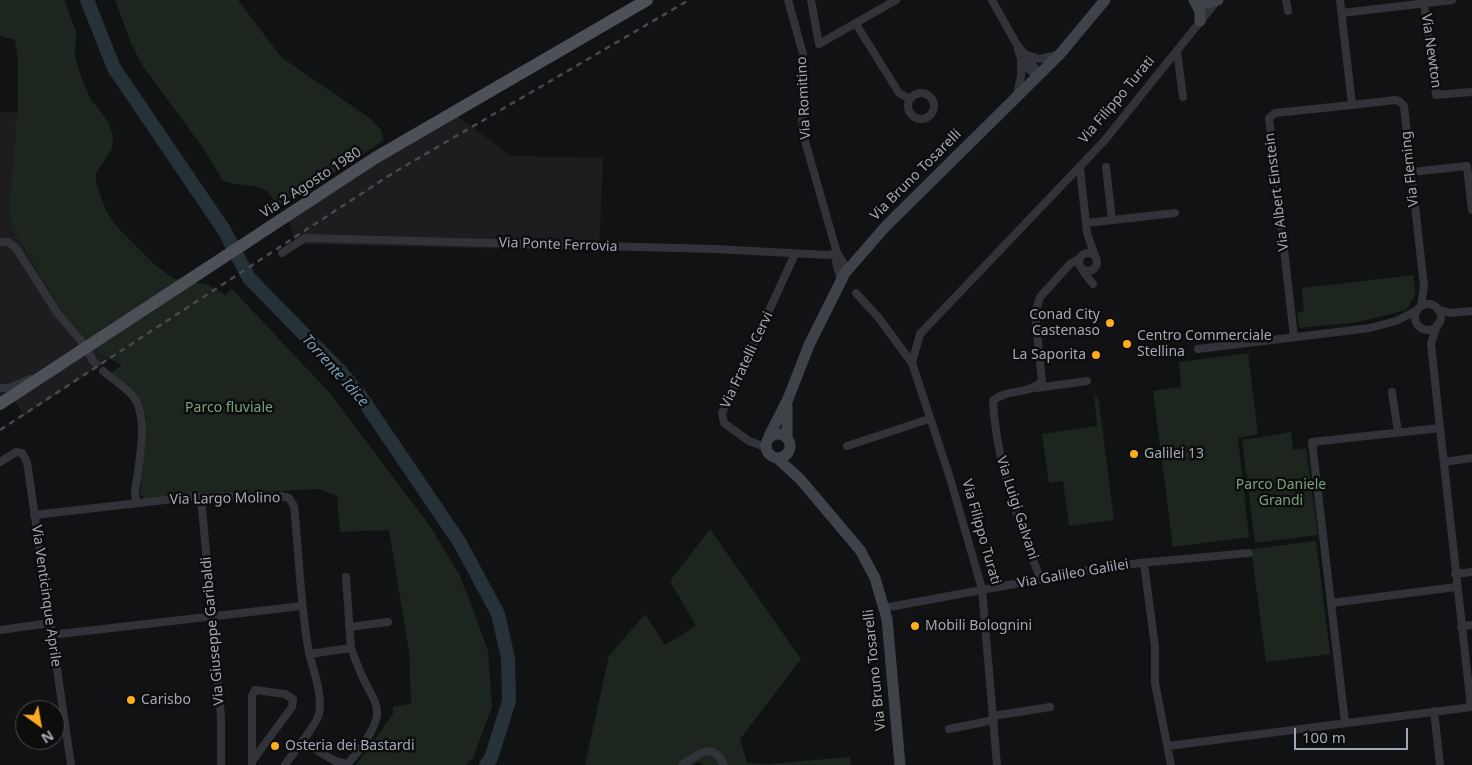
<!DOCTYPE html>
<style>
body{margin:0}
#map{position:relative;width:1472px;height:765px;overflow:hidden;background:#111213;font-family:"Noto Sans",sans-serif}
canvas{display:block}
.north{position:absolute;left:15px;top:700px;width:50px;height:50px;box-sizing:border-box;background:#0d0d0e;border:1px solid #484b51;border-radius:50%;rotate:148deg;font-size:14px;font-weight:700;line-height:20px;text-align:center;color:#a1a8b5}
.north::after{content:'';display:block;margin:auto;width:18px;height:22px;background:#ffad1e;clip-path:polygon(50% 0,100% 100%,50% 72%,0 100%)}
.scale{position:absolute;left:1294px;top:728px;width:114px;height:22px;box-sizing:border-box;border:2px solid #a1a8b5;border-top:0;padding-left:6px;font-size:15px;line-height:18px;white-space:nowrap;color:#a1a8b5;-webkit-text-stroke:4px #0d0d0e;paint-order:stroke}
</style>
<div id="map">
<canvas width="1472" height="765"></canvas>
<div class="north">N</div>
<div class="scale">100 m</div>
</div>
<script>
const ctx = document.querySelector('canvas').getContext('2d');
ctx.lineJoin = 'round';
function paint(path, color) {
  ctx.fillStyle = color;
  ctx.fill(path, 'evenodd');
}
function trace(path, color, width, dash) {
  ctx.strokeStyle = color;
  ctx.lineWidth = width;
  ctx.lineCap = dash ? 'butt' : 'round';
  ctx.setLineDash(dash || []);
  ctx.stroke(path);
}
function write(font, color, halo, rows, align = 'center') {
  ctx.font = font + ' "Noto Sans",sans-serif';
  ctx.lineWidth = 5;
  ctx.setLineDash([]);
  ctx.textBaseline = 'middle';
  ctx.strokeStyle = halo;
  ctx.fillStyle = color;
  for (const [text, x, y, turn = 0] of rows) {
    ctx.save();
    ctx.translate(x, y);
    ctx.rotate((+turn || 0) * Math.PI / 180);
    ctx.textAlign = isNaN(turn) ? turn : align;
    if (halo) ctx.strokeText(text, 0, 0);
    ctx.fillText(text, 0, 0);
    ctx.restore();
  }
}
paint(new Path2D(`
 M449 110 511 156 603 158 599 251 296 244 288 218Z
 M0 112H17L9 205 12 228 80 343 111 358 24 416 12 395 0 401Z`), '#1d1d20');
paint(new Path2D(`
 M0 0H64L76 31 75 57 83 82 91 100 108 121 113 136 112 149 96 173V184L106 211 117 227 155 265 173 278 209 285 225 295 232 289 329 392 430 526 461 578 488 650 492 707 473 758 466 765H356L393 714V707L410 704 411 702 409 652 389 530 340 532 337 496 319 489 145 498 140 494 146 417C140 390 129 390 111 373L122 365 80 343 12 228 9 205 18 104V60L15 40 0 36Z
 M115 0H238L281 57 371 119 382 131 383 141 279 208C275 203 272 196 267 191 260 185 234 185 223 181L203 148 142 65 130 41Z
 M1414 275 1415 295 1406 310 1359 322 1299 328 1297 313 1304 311 1302 288Z
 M1248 353 1258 434 1238 438 1249 537 1173 547 1153 391 1181 387 1179 362Z
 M1094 392 1099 402 1114 520 1069 526 1063 481 1049 483 1042 434 1097 426Z
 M1291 432 1293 450 1306 448 1318 535 1255 543 1242 440Z
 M710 529 801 659 740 739 747 763 767 764 850 757 851 765H704L698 762 693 765H585L609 656 645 614 665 645 696 626 670 581Z
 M1316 541 1330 654 1266 662 1252 556 1253 549Z`), '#1d261e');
trace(new Path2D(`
 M87 0 114 68 224 230 249 278 341 372 359 394 460 543 498 614 508 658 509 701 491 758 486 765`), '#273138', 14);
trace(new Path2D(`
 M93 361 103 371`), '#2e3033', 8, [8, 4]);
trace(new Path2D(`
 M788 0 803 54 802 123 805 141 837 253 843 262 845 273
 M811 0 819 44 896 0
 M992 0 1016 43 1035 68 1038 76
 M1286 0 1288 11
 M1424 3 1436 95 1471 92
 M1342 13 1452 0
 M856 24 899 93 910 99
 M1018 50 1024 66 1038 76
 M1177 51 1183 97
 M1024 54 1040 59 1056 55
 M908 106a13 13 0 1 1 26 0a13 13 0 1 1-26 0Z
 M1017 94 1021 76V61
 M1352 105 1395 100 1399 101 1404 106 1424 286 1421 306
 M1106 167 1112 220
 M1080 168 1087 233 1095 256
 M1411 172 1467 166 1472 210
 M1086 223 1175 213
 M0 242H8L16 248 58 314 83 343
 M1079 262a9 9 0 1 1 18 0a9 9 0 1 1-18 0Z
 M282 253 305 238 714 249 828 255 837 253
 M837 253 836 263 841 280
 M1083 271 1093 284
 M856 293 878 317 912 363
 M1415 317a13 13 0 1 1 26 0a13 13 0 1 1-26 0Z
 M1438 310 1451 313 1472 311
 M1437 325 1431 344 1440 428
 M1294 337 1269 118 1275 113 1352 105 1340 0
 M1198 349 1370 328 1396 321 1416 311
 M89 353 93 361
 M103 371C113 380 128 388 135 399 149 421 138 467 135 492L136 502
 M0 388H9L30 379
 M1036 388 1087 381
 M1392 392 1398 432
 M847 446 929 419
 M765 447 749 441 724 423 722 413 795 254
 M0 462 16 452 22 453 27 462 71 765
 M1444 462 1472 458
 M201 497 221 717V765
 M34 515 191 497 281 496 289 498 294 506C299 553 300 601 308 647 312 669 323 692 319 714 317 725 292 754 285 765
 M1144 563 1155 647V683L1171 765
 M1455 574 1472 572
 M346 577 351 648
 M1041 580C1019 525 996 460 993 401 1006 388 1028 396 1042 381L1035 313 1040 297 1070 264 1080 258
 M1456 587 1331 603 1312 442 1440 428 1471 707
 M1331 603 1345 722
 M884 608 1090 570 1140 563 1249 553
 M349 627 388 622
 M1461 627 1472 625
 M0 630 50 623
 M51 635 302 606
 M1434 711 1440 765
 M993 716 1050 707
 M949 729 994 720
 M302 741 335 761 347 764C355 757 360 749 366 740 384 713 378 707 364 680 359 670 355 659 351 648L309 654
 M1168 746 1472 707
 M252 765V696L255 690 285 694 293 699 292 707 253 760
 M682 765C700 754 712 740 724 765
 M997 765 982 589 950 478 912 363 920 334 1105 140 1216 2`), '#323339', 8);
trace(new Path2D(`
 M1194 0 1200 11V21
 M1195 0 1208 3 1218 0
 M766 446a12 12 0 1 1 24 0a12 12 0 1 1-24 0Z
 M769 436 788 399 809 345 845 273 886 226 1060 54 1105 0
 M787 437V406
 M777 458 800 479 860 550 875 578 887 619 900 765`), '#404249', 11);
trace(new Path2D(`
 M0 404 375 158 647 0`), '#4e5058', 12);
trace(new Path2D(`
 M0 430 393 173 689 0`), '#474950', 2.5, [6, 5]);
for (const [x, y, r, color] of [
 [1110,323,5,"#ffad1e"],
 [1127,344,5,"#ffad1e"],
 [1096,355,5,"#ffad1e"],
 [1134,454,5,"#ffad1e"],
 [915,626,5,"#ffad1e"],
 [131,700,5,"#ffad1e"],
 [275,746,5,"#ffad1e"]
]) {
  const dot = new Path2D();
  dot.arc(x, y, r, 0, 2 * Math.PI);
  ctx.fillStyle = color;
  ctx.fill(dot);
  trace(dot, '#0d0d0e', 2);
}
write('14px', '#a1a8b5', '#0d0d0e', [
 ["Via Newton",1431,51,82],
 ["Via Romitino",804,98,-93],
 ["Via Filippo Turati",1117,100,-50],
 ["Via Fleming",1410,169,-96],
 ["Via Bruno Tosarelli",916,175,-45],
 ["Via 2 Agosto 1980",311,183,-33],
 ["Via Albert Einstein",1277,192,-97],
 ["Via Ponte Ferrovia",558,245,2],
 ["Via Fratelli Cervi",747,360,-65],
 ["Via Largo Molino",225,499,-1],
 ["Via Luigi Galvani",1017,508,72],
 ["Via Filippo Turati",981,532,74],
 ["Via Galileo Galilei",1073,574,-10],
 ["Via Venticinque Aprile",46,596,82],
 ["Via Giuseppe Garibaldi",213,631,-95],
 ["Via Bruno Tosarelli",875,670,-96]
]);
write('14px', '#a1a8b5', '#0d0d0e', [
 ["Conad City",1100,315,"right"],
 ["Castenaso",1100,331,"right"],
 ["Centro Commerciale",1137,336],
 ["Stellina",1137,352],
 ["La Saporita",1086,355,"right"],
 ["Galilei 13",1144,454],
 ["Mobili Bolognini",925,626],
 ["Carisbo",141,700],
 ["Osteria dei Bastardi",285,746]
], 'left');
write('14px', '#76a278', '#0d0d0e', [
 ["Parco fluviale",229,408],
 ["Parco Daniele",1281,485],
 ["Grandi",1281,501]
]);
write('italic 15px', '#7598b4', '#0d0d0e', [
 ["Torrente Idice",335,371,48]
]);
</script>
